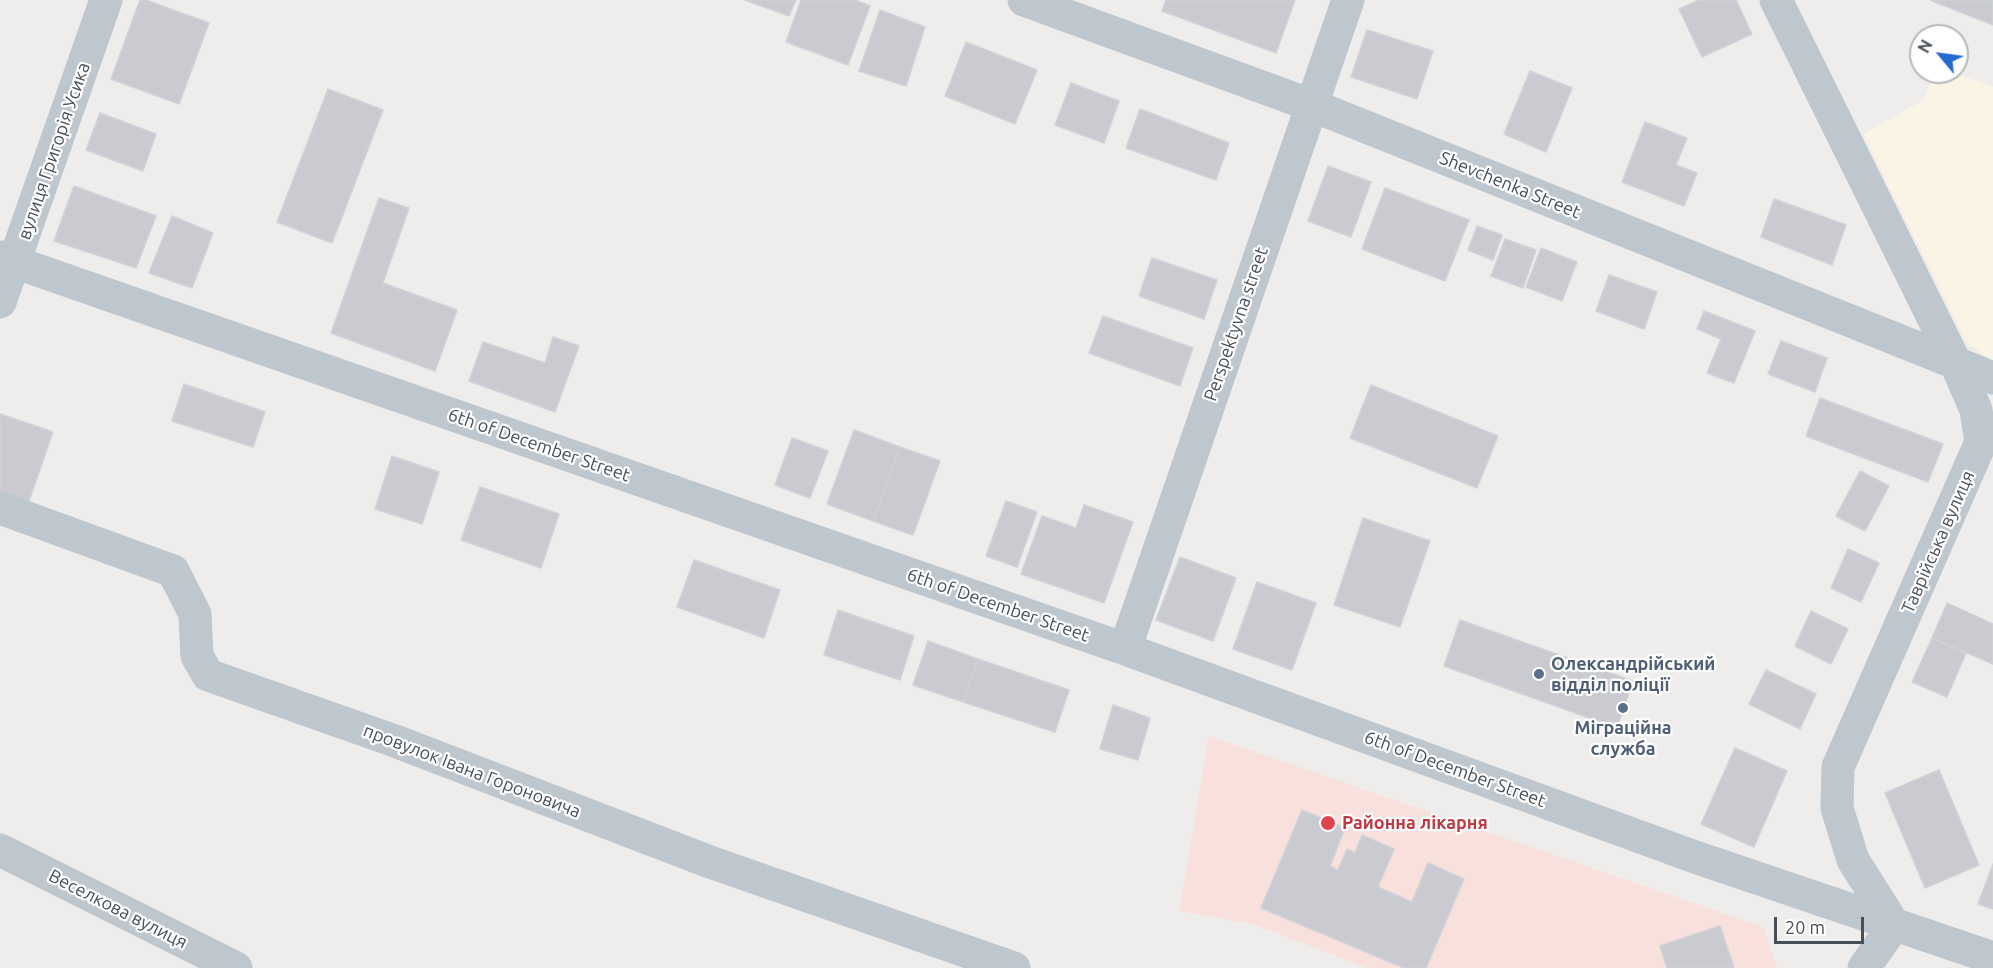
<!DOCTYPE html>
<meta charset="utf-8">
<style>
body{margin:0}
#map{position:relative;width:1993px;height:968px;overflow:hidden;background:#efecec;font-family:Ubuntu,sans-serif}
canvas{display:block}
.north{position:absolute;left:1909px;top:24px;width:60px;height:60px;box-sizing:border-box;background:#fff;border:2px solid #b5b9bc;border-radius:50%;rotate:299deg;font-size:16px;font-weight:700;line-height:24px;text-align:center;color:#464f58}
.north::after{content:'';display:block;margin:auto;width:21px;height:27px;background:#236ad1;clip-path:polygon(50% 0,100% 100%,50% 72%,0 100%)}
.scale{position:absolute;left:1774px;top:917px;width:90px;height:27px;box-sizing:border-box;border:3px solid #464f58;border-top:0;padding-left:8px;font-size:18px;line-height:21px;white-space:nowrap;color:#464f58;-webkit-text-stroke:4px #fff;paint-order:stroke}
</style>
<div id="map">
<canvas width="1993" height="968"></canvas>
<div class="north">N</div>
<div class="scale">20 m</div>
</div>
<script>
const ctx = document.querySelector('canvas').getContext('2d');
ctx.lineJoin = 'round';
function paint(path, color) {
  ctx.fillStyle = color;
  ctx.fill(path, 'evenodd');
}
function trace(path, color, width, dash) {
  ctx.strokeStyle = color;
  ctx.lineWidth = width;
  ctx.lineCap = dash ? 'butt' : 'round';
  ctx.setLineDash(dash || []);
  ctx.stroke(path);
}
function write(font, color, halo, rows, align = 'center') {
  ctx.font = font + ' Ubuntu,sans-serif';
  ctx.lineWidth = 4.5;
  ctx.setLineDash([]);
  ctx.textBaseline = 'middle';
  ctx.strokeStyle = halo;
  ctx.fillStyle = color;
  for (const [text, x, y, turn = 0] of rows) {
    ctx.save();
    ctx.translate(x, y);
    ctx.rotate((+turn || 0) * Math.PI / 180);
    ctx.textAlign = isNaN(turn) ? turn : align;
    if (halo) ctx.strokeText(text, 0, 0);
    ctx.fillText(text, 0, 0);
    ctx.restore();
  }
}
paint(new Path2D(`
 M1935 72H1953L1993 87V361L1967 343 1863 134 1924 100Z`), '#faf4e5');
paint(new Path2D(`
 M1209 736 1763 927 1777 968H1367L1253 924 1179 911Z`), '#f8e0dc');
const building = new Path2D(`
 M140 0H146L209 23 179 104 111 79Z
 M745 0H796L789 16Z
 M801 0H855L870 6 848 65 786 42Z
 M1166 0H1295L1276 53 1162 11Z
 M1699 0H1736L1752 34 1702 57 1679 9Z
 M1930 0H1993V25Z
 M880 10 925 27 906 86 859 71Z
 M1367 30 1433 51 1417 99 1351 77Z
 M966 42 1037 70 1015 124 945 96Z
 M1530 71 1572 88 1546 152 1504 134Z
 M1071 83 1119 101 1104 143 1055 125Z
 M328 89 383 110 332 243 277 222Z
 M1140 109 1229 143 1216 180 1126 148Z
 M100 113 156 134 143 171 86 150Z
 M1645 122 1687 138 1676 165 1697 173 1684 206 1622 182Z
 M1328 166 1371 182 1351 237 1308 221Z
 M74 186 156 216 136 268 54 241Z
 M1385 188 1469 220 1445 281 1362 249Z
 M379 198 409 208 383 283 457 310 435 371 331 333Z
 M1774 199 1846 225 1832 265 1761 237Z
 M172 216 213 233 192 288 149 273Z
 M1477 226 1502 235 1493 260 1468 250Z
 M1505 239 1536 250 1523 288 1491 276Z
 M1541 248 1577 262 1562 301 1526 287Z
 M1152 258 1217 280 1204 319 1139 296Z
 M1609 275 1657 292 1644 329 1596 311Z
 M1704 311 1755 331 1734 383 1707 373 1721 339 1697 329Z
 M1103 316 1193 348 1180 386 1089 353Z
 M553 337 579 346 555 412 469 381 483 342 545 363Z
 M1781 341 1827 358 1815 392 1768 374Z
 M184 384 265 412 253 447 172 421Z
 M1371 385 1498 436 1477 488 1350 438Z
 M1820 398 1943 444 1928 482 1806 436Z
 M0 414 53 432 28 504 0 494Z
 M854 430 900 447 873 521 827 504Z
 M792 438 828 451 810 498 775 485Z
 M900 447 940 461 913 535 873 521Z
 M392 456 439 472 422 524 375 509Z
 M1860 471 1889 486 1865 531 1836 516Z
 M480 487 559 514 541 568 461 540Z
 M1006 501 1037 512 1017 567 986 556Z
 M1084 505 1133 522 1104 603 1021 574 1042 516 1076 528Z
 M1363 518 1430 541 1400 627 1334 605Z
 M1848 549 1879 563 1861 602 1831 588Z
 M1180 557 1236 578 1213 641 1156 620Z
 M694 560 780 590 764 638 677 607Z
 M1257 582 1316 603 1292 670 1233 649Z
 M1947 603 1993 624V664L1932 638Z
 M838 610 914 636 900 680 824 655Z
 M1811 611 1848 629 1831 664 1795 646Z
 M1460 620 1633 681 1617 728 1444 666Z
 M1932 638 1966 653 1947 697 1912 682Z
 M928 641 978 659 963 702 913 685Z
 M978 659 1069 690 1055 732 963 702Z
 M1766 670 1816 694 1800 729 1749 704Z
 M1113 705 1150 718 1138 760 1100 749Z
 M1735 748 1787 771 1754 847 1701 824Z
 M1939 770 1979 865 1925 888 1885 793Z
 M1302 810 1345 828 1330 866 1338 870 1347 849 1355 853 1362 835 1394 849 1378 887 1412 902 1428 863 1464 879 1426 968H1404L1261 908Z
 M1993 864V909L1978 904Z
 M1720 926 1734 968H1667L1660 946Z`);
paint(building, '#cacbd1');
trace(building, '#d0d2d8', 1.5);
trace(new Path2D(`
 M1024 0 1311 105 1993 378
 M1776 0 1956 364 1976 410 1981 442 1838 767 1837 808 1853 860 1894 925
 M0 257 1125 649 1695 857 1993 958
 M0 302 106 0
 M0 508 173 571 195 614 197 656 208 675 395 741 710 862 1014 968
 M1125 649 1348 0
 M0 850 236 968
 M1864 968 1894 925`), '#bec6ce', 33);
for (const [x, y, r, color] of [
 [1539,674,6,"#5c6f8a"],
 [1623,708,6,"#5c6f8a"],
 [1328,823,8,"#e0444e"]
]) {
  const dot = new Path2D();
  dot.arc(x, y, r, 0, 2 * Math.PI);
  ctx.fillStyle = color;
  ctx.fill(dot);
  trace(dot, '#fff', 2);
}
write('18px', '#464f58', '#fff', [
 ["вулиця Григорія Усика",54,151,-71],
 ["Shevchenka Street",1510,185,22],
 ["Perspektyvna street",1236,324,-71],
 ["6th of December Street",539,445,19],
 ["Таврійська вулиця",1938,542,-66],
 ["6th of December Street",998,605,19],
 ["6th of December Street",1455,769,20],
 ["провулок Івана Гороновича",472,771,21],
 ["Веселкова вулиця",118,909,27]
]);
write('bold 18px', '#4e5e75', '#fff', [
 ["Олександрійський",1551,664],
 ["відділ поліції",1551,685],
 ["Міграційна",1623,728,"center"],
 ["служба",1623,749,"center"]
], 'left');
write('bold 18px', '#be3a42', '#fff', [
 ["Районна лікарня",1342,823]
], 'left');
</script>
